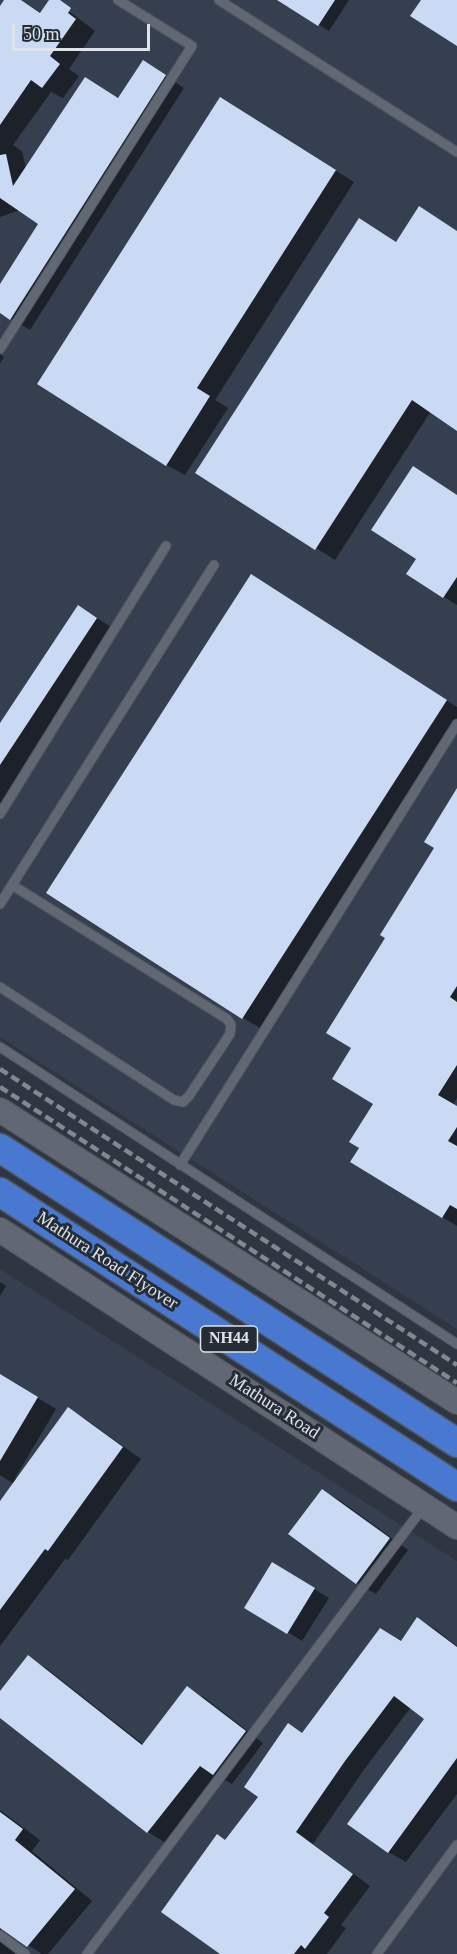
<!DOCTYPE html>
<html>
<head>
<meta charset="utf-8">
<style>
	body { margin:0 }
	#map { position:relative; width:457px; height:1954px; overflow:hidden; background:#303641; font-family:Georgia,serif }
	canvas { display:block }
	.scale { position:absolute; left:12px; top:24px; width:138px; height:27px; box-sizing:border-box; border:3px solid #dee3ea; border-top:0; padding-left:8px; font-size:18px; line-height:21px; white-space:nowrap; color:#dee3ea; -webkit-text-stroke:4px #262c36; paint-order:stroke }
</style>
</head>
<body>
<div id="map">
<canvas width="457" height="1954"></canvas>
<div class="scale">50 m</div>
</div>
<script>
const ctx = document.querySelector('canvas').getContext('2d');
ctx.lineJoin = 'round';
function fill(path, color) {
  ctx.fillStyle = color;
  ctx.fill(path, 'evenodd');
}
function shape(rows) {
  const path = new Path2D();
  for (const r of rows) {
    path.moveTo(r[0], r[1]);
    for (let i = 2; i < r.length; i += 2) path.lineTo(r[i], r[i + 1]);
  }
  return path;
}
function stroke(path, color, width, dash) {
  ctx.strokeStyle = color;
  ctx.lineWidth = width;
  ctx.lineCap = dash ? 'butt' : 'round';
  ctx.setLineDash(dash || []);
  ctx.stroke(path);
}
function drawText(font, color, halo, rows, align = 'center') {
  ctx.font = font + ' Georgia,serif';
  ctx.lineWidth = 6;
  ctx.setLineDash([]);
  ctx.textBaseline = 'middle';
  ctx.strokeStyle = halo;
  ctx.fillStyle = color;
  for (const [text, x, y, turn = 0] of rows) {
    ctx.save();
    ctx.translate(x, y);
    ctx.rotate((+turn || 0) * Math.PI / 180);
    ctx.textAlign = isNaN(turn) ? turn : align;
    if (halo) ctx.strokeText(text, 0, 0);
    ctx.fillText(text, 0, 0);
    ctx.restore();
  }
}
fill(shape([
	[0,0,457,0,457,1329,0,1037],
	[0,1269,457,1561,457,1954,0,1954]
]), '#353f4f');
fill(shape([
	[6,0,21,0,41,13,50,1,70,12,95,31,69,69,79,76,63,98,51,92,13,145,22,151,26,169,86,79,120,99,163,74,184,88,30,330,0,312,0,286,40,223,20,210,0,217,0,9],
	[279,0,349,0,329,31],
	[240,110,354,182,215,400,228,408,185,475,166,465],
	[457,232,457,431,431,411,335,560,197,472,397,243],
	[0,354,4,357,0,363],
	[457,495,457,605,444,597],
	[271,587,457,707,457,726,262,1029,243,1018],
	[79,607,116,630,0,805,0,726],
	[457,791,457,1098,453,1105,457,1107,457,1226,442,1217,361,1147,375,1103,353,1048,387,938,436,848],
	[0,1282,6,1286,0,1296],
	[0,1375,56,1409,15,1478,17,1479,68,1409,87,1420,141,1459,68,1560,65,1559,0,1646,0,1503,14,1484,0,1475],
	[322,1491,341,1501,408,1550,376,1594,357,1583,290,1534],
	[288,1573,329,1598,302,1641,247,1607],
	[418,1619,435,1629,457,1646,457,1794,406,1862,388,1852,426,1719,411,1707,363,1771,313,1844,370,1886,341,1925,346,1928,327,1954,222,1954,226,1841,260,1796,288,1725,303,1734,402,1642],
	[28,1657,46,1668,144,1745,187,1688,205,1698,263,1743,232,1784,218,1776,166,1843,148,1832,0,1716,0,1693],
	[0,1810,40,1840,32,1851,92,1901,48,1954,42,1954,17,1938,12,1942,11,1948,16,1954,0,1954]
]), '#0007');
fill(shape([
	[4,0,21,0,40,13,49,0,60,0,71,8,68,13,76,19,50,56,60,64,42,88,31,80,0,125,0,6],
	[277,0,335,0,318,26],
	[421,0,457,0,457,46,410,16],
	[143,60,166,75,10,320,0,313,0,284,38,224,0,198,0,155,6,154,13,186,85,77,118,98],
	[220,97,336,170,197,388,210,396,166,466,37,384],
	[419,206,457,231,457,431,412,400,315,550,195,473,359,218,396,242],
	[413,466,457,495,457,577,443,598,406,574,416,559,371,530],
	[251,574,447,700,242,1019,46,893],
	[78,605,97,618,0,765,0,723],
	[457,788,457,986,450,997,457,1002,457,1065,438,1095,457,1106,457,1127,448,1141,457,1146,457,1209,450,1205,442,1218,350,1162,359,1148,349,1142,373,1104,332,1079,351,1048,326,1033,385,938,380,935,434,848,424,842],
	[0,1374,38,1397,0,1461],
	[68,1407,123,1447,48,1551,45,1549,0,1610,0,1501],
	[322,1489,390,1538,356,1584,288,1534],
	[272,1562,315,1588,287,1634,244,1608],
	[417,1617,457,1647,457,1758,388,1853,347,1824,424,1719,394,1696,345,1761,296,1832,353,1874,324,1913,329,1917,305,1949,301,1945,294,1954,220,1954,161,1912,217,1834,225,1840,258,1797,244,1787,288,1723,302,1733,380,1628,401,1641],
	[28,1655,142,1745,187,1686,246,1731,213,1775,200,1766,147,1833,0,1718,0,1691],
	[0,1812,23,1829,15,1840,75,1889,27,1947,0,1928]
]), '#cadaf5');
const service = shape([
	[219,0,457,152],
	[0,349,192,46,118,0],
	[0,814,166,546],
	[0,904,214,565],
	[0,987,174,1100,183,1102,189,1096,230,1034,231,1025,227,1019,12,885],
	[0,1047,457,1344],
	[180,1165,457,724],
	[0,1935,25,1954],
	[87,1954,425,1505],
	[377,1954,457,1845]
]);
const secondary = shape([
	[0,1110,457,1402],
	[0,1230,457,1527]
]);
const trunk = shape([
	[0,1148,457,1443],
	[0,1192,457,1487]
]);
stroke(service, '#4f555e', 11);
stroke(secondary, '#4f555e', 26);
stroke(trunk, '#4f555e', 31);
stroke(service, '#616874', 9);
stroke(secondary, '#616874', 24);
stroke(trunk, '#4878d0', 28);
stroke(shape([
	[0,1069,457,1365],
	[0,1087,457,1383]
]), '#828891', 4.5, [9, 4.5]);
for (const [x, y, w] of [
	[229,1339,57]
]) {
  const box = new Path2D();
  box.roundRect(x - w / 2, y - 13, w, 26, 4.5);
  ctx.fillStyle = '#262c36';
  ctx.fill(box);
  stroke(box, '#dee3ea', 1.5);
}
drawText('bold 16px', '#dee3ea', null, [
	["NH44",229,1339]
]);
drawText('18px', '#dee3ea', '#262c36', [
	["Mathura Road Flyover",107,1261,33],
	["Mathura Road",274,1407,33]
]);
</script>
</body>
</html>
